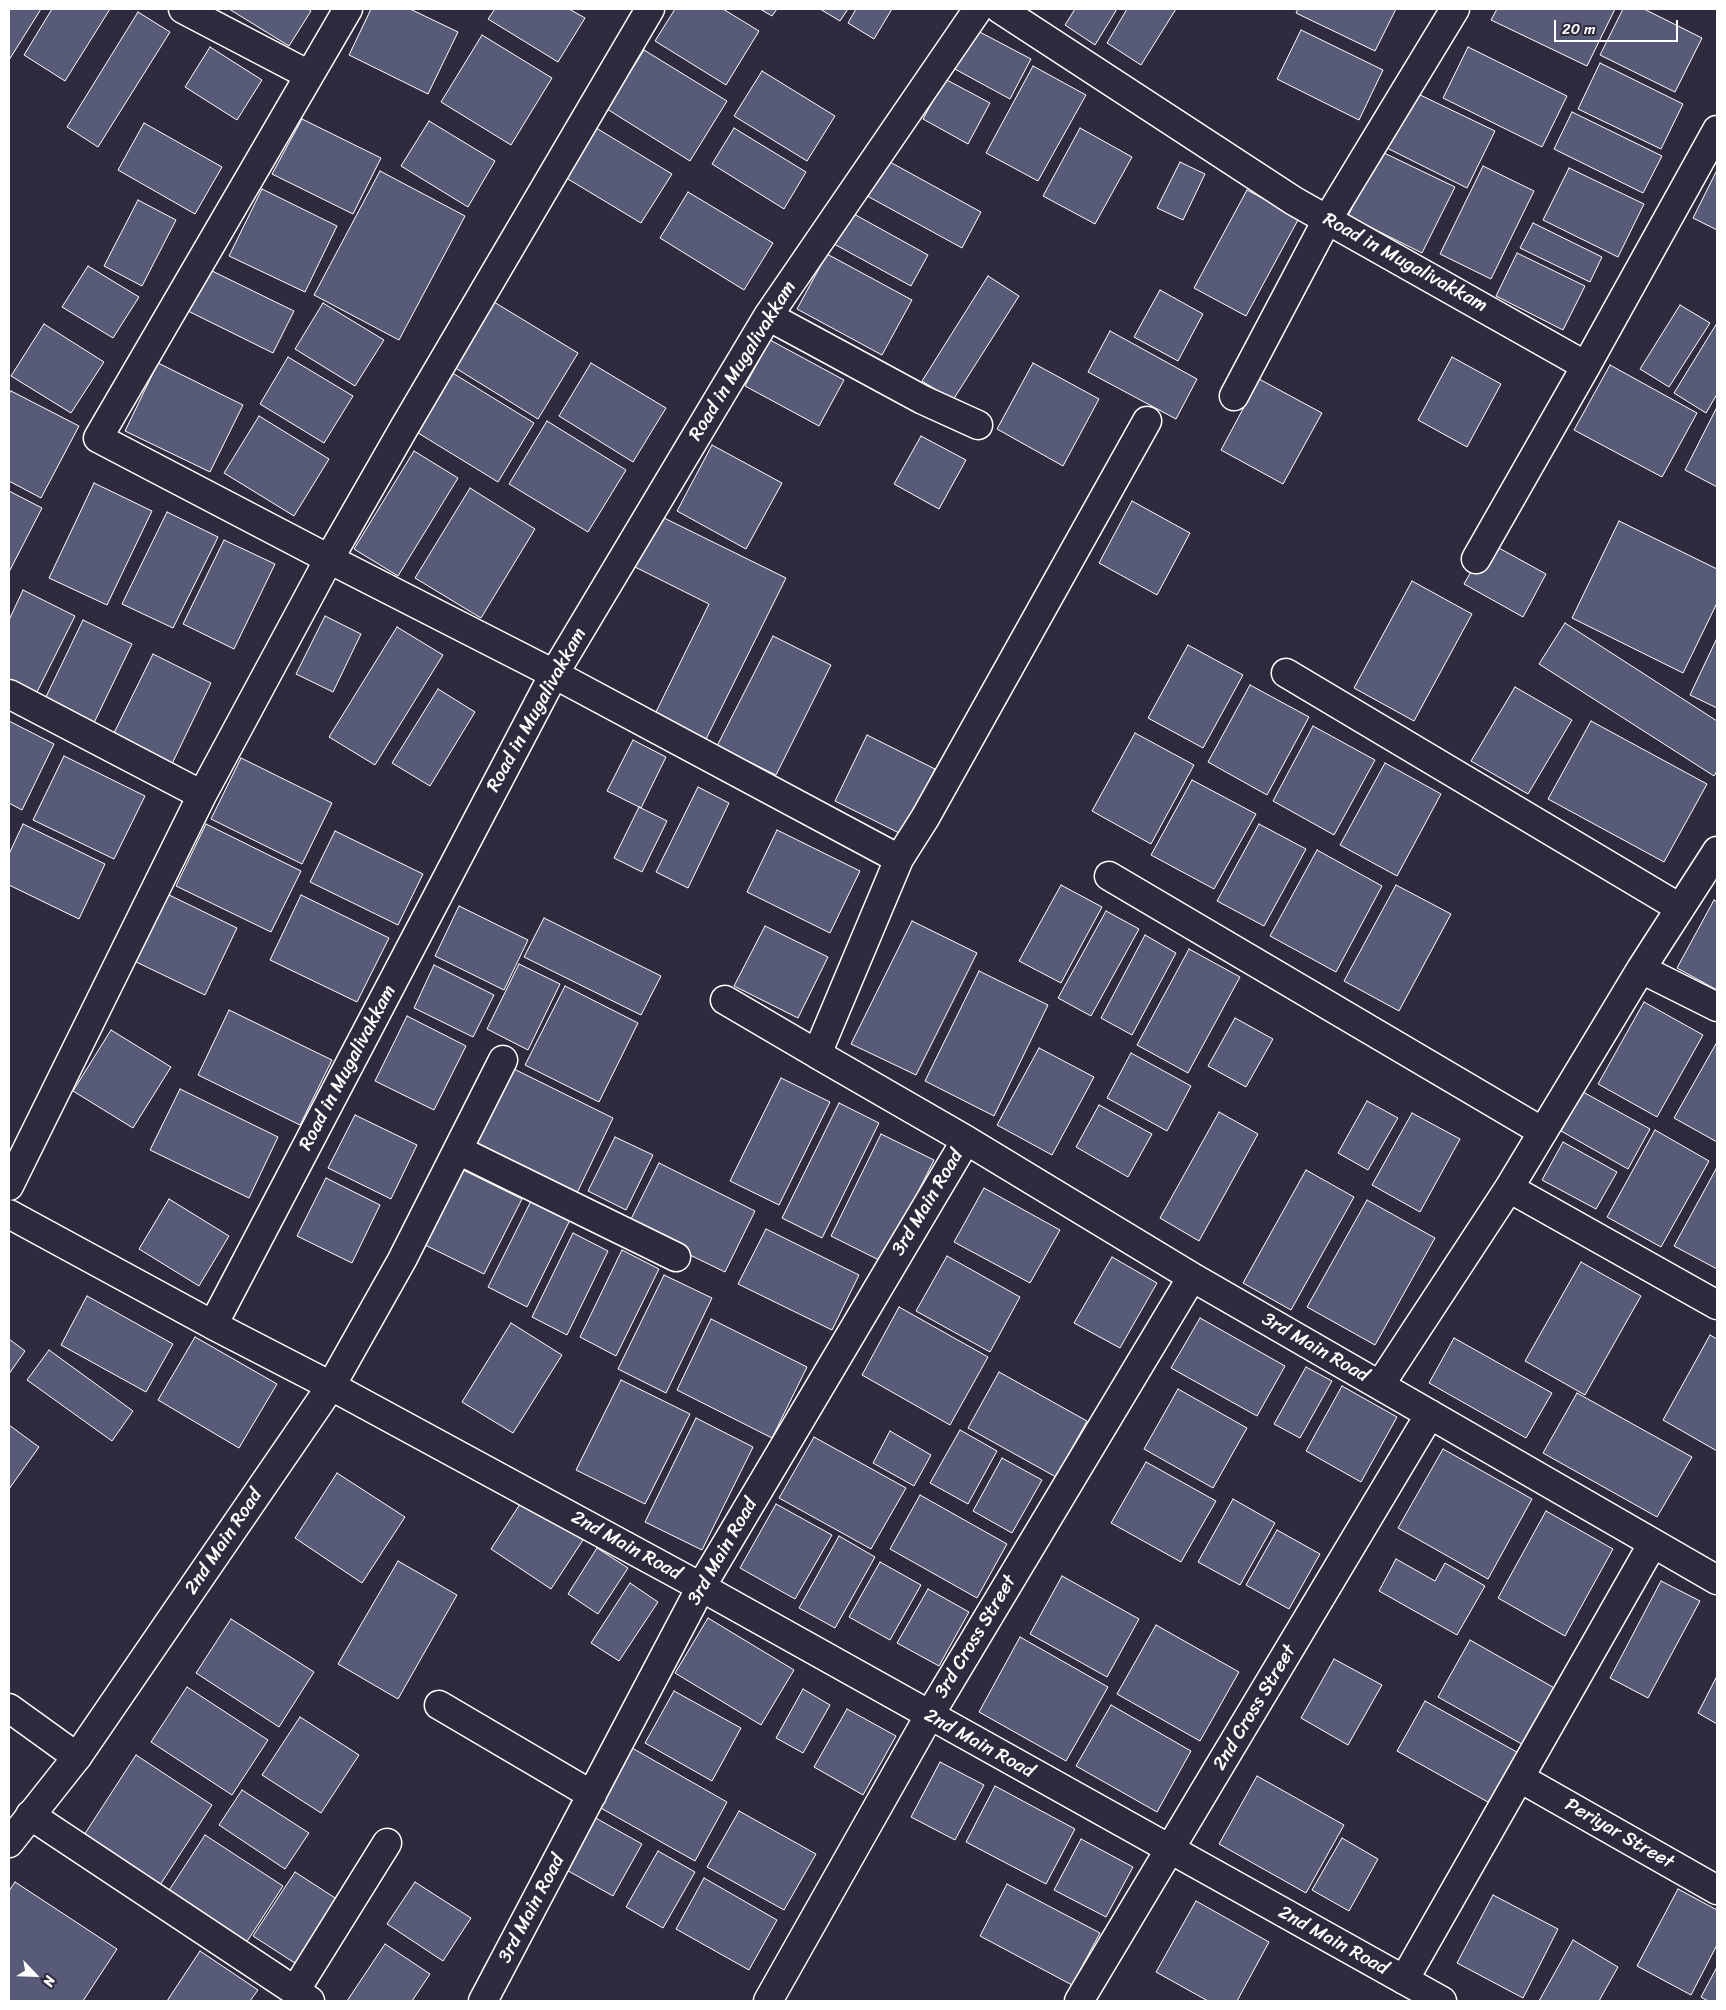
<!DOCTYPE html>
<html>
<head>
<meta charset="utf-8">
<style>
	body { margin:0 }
	#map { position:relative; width:1726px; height:2010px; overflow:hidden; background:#2f2a3d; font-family:Sriracha,sans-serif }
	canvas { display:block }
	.frame { position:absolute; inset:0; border:10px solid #fff; pointer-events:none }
	.north { position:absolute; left:10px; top:1950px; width:50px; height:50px; -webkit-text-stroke:4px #2f2a3d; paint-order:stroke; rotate:114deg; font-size:14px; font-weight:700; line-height:20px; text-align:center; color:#fff }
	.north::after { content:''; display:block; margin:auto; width:18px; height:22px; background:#fff; clip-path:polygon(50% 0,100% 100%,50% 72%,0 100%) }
	.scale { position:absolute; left:1554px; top:20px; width:124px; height:22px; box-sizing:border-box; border:2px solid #fff; border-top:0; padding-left:6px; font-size:15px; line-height:18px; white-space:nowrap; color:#fff; -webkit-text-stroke:4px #2f2a3d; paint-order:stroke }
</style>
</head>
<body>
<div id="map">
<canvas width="1726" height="2010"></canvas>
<div class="frame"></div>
<div class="north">N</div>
<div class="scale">20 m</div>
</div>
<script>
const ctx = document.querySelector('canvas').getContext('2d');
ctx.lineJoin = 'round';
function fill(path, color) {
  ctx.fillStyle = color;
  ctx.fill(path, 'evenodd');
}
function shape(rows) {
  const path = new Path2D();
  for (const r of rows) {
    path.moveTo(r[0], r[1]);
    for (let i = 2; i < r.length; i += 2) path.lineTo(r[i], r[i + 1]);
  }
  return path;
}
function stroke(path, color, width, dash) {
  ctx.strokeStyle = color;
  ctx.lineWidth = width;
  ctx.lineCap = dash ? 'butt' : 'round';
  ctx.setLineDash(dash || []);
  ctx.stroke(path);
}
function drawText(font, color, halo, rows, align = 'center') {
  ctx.font = font + ' Sriracha,sans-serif';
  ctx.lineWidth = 4.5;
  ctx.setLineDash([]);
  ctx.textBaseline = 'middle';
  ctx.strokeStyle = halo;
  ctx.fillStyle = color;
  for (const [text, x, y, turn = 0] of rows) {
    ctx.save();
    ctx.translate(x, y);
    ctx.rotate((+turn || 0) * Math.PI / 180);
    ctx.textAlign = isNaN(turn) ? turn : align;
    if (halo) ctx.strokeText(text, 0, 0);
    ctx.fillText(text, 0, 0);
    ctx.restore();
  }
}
const building = shape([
	[9,9,41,9,9,60,9,9],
	[52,9,110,9,65,81,24,55,52,9],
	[229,9,308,9,311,11,289,46,229,9],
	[371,9,410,9,458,32,428,94,349,55,371,9],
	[495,9,569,9,585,18,558,62,488,19,495,9],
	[675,9,723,9,759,31,726,85,655,41,675,9],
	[760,9,777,9,772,16,760,9],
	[820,9,848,9,840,21,820,9],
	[856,9,892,9,874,39,848,23,856,9],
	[1075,9,1117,9,1095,45,1065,25,1075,9],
	[1127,9,1176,9,1141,65,1107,43,1127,9],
	[1298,9,1396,9,1375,51,1296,13,1298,9],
	[1497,9,1615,9,1587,66,1491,20,1497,9],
	[1623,9,1644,9,1702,38,1675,92,1600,55,1623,9],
	[138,12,170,32,98,147,67,127,138,12],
	[974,29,1031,59,1010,99,953,68,974,29],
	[1301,30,1383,70,1359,120,1277,79,1301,30],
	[482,35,552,78,511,145,441,102,482,35],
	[210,47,262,80,237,120,185,87,210,47],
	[1468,47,1567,96,1542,147,1443,98,1468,47],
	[644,50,727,101,690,161,607,109,644,50],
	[1600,63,1683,104,1661,149,1578,109,1600,63],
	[1033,66,1086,95,1038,181,986,153,1033,66],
	[762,71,835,116,807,161,734,116,762,71],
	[945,79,990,103,968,144,923,119,945,79],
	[1414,92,1495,131,1467,188,1387,148,1414,92],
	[1572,112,1662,156,1643,193,1554,149,1572,112],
	[302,119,381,158,353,214,272,174,302,119],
	[429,121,495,161,468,207,401,166,429,121],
	[144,123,222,167,195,214,118,170,144,123],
	[588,123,672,174,641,223,558,173,588,123],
	[734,128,806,172,784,209,712,164,734,128],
	[1080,128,1132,157,1095,224,1043,196,1080,128],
	[1380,151,1455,187,1422,253,1348,216,1380,151],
	[879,156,981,212,962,248,860,192,879,156],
	[1180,162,1205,174,1183,220,1157,208,1180,162],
	[1483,166,1534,191,1491,279,1440,254,1483,166],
	[1569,168,1644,204,1618,257,1543,220,1569,168],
	[1717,170,1717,230,1693,218,1717,170],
	[380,171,465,216,399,340,314,295,380,171],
	[262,189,337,226,305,292,229,256,262,189],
	[1247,190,1299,218,1246,316,1194,288,1247,190],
	[688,192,773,243,744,290,660,238,688,192],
	[138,200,176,220,142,286,104,266,138,200],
	[852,213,928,255,911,286,834,244,852,213],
	[1533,223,1602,257,1590,282,1520,248,1533,223],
	[1517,253,1585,286,1563,330,1496,296,1517,253],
	[827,254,912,300,882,355,797,309,827,254],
	[88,266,139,297,113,338,62,307,88,266],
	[208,269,294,311,273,353,188,311,208,269],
	[988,276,1019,296,953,400,922,381,988,276],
	[1160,290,1203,314,1178,361,1134,337,1160,290],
	[489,299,578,353,538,419,449,364,489,299],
	[323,303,384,340,355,386,295,349,323,303],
	[1680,305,1710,323,1669,387,1640,369,1680,305],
	[1717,323,1717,394,1706,413,1674,393,1717,323],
	[44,324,104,362,71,413,11,376,44,324],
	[1110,331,1197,379,1176,419,1088,372,1110,331],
	[770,340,844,380,819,426,745,386,770,340],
	[288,357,353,396,324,443,260,404,288,357],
	[1452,357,1501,384,1467,447,1418,420,1452,357],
	[158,363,243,405,210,472,125,431,158,363],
	[591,363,666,408,633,462,559,416,591,363],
	[1033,363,1099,399,1063,466,997,429,1033,363],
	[1610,365,1697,413,1662,477,1574,430,1610,365],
	[446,369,534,423,498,482,410,428,446,369],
	[1259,379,1322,413,1283,484,1221,450,1259,379],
	[11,391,79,426,41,498,9,481,9,394,11,391],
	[1717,407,1717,487,1685,470,1717,407],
	[259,416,329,459,294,516,224,473,259,416],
	[547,421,626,470,588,532,509,484,547,421],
	[921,436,966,460,939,509,894,484,921,436],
	[712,445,782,483,746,549,677,511,712,445],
	[414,451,458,478,398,576,354,549,414,451],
	[94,483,152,511,107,605,49,578,94,483],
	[470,488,535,529,481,618,415,578,470,488],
	[9,491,42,508,9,572,9,491],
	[1132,501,1190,533,1157,595,1099,563,1132,501],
	[167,512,218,537,173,628,122,604,167,512],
	[660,516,786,578,706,739,655,714,709,604,635,567,660,516],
	[1619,521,1717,569,1717,603,1683,673,1572,618,1619,521],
	[224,540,275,564,234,649,183,624,224,540],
	[1488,542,1546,574,1523,617,1464,584,1488,542],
	[1412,581,1472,614,1414,721,1354,688,1412,581],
	[23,590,75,616,33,700,9,688,9,620,23,590],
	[325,616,361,634,333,692,296,674,325,616],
	[83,620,132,644,92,727,43,703,83,620],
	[1565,623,1717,721,1717,771,1714,776,1539,664,1565,623],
	[397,627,443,655,375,765,329,737,397,627],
	[773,636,831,665,776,775,717,746,773,636],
	[1717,638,1717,708,1690,695,1717,638],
	[1188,645,1243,675,1203,748,1148,718,1188,645],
	[153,654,211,683,169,770,110,741,153,654],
	[1250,685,1309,717,1267,795,1208,762,1250,685],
	[1515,687,1572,720,1528,794,1471,761,1515,687],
	[438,689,475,712,430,786,392,763,438,689],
	[9,721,54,744,22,810,9,803,9,721],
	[1591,721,1707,784,1664,862,1548,799,1591,721],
	[1313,726,1375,760,1334,835,1273,801,1313,726],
	[1135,733,1194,765,1151,844,1092,811,1135,733],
	[867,735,935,769,903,835,835,801,867,735],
	[633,740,666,757,641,808,607,791,633,740],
	[64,756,145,796,114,859,33,820,64,756],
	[241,758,332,803,302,864,211,819,241,758],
	[1385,763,1441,794,1397,876,1340,845,1385,763],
	[1192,780,1256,814,1214,889,1151,855,1192,780],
	[698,787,729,803,688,888,656,872,698,787],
	[639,807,667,821,642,872,614,858,639,807],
	[23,824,105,864,79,919,9,885,9,854,23,824],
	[206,824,301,871,271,932,176,886,206,824],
	[1259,824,1306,849,1264,926,1217,901,1259,824],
	[777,830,860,871,830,933,747,892,777,830],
	[335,831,423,874,398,925,310,882,335,831],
	[1317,850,1382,886,1336,972,1270,936,1317,850],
	[1061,885,1102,907,1061,983,1019,961,1061,885],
	[1396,885,1451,914,1399,1011,1344,981,1396,885],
	[165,893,237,928,205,995,132,960,165,893],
	[301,895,389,938,357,1002,270,960,301,895],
	[1714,900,1717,902,1717,990,1677,968,1714,900],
	[459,906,528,940,504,990,435,956,459,906],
	[1106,911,1139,929,1091,1016,1058,998,1106,911],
	[544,918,661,976,641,1015,524,957,544,918],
	[912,921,977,953,916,1075,851,1044,912,921],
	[765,926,828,957,798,1018,734,986,765,926],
	[1145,935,1176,953,1132,1035,1101,1018,1145,935],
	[1189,949,1240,977,1188,1073,1137,1045,1189,949],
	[519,964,560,984,528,1050,487,1029,519,964],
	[434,965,494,995,473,1037,414,1008,434,965],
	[979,971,1048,1005,994,1116,925,1081,979,971],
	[565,986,638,1023,599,1102,525,1065,565,986],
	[1644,1002,1703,1035,1657,1117,1598,1084,1644,1002],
	[229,1010,332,1060,300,1125,198,1075,229,1010],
	[407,1016,466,1046,434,1110,375,1081,407,1016],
	[1235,1018,1273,1039,1246,1087,1208,1066,1235,1018],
	[111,1030,171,1067,133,1128,73,1091,111,1030],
	[1717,1042,1717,1142,1674,1118,1717,1042],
	[1039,1048,1094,1077,1052,1155,997,1125,1039,1048],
	[1131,1053,1191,1086,1167,1131,1107,1098,1131,1053],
	[512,1068,613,1118,576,1195,475,1144,512,1068],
	[781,1078,830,1102,779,1205,730,1181,781,1078],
	[180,1089,278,1137,249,1198,150,1150,180,1089],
	[1583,1092,1650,1129,1628,1169,1561,1131,1583,1092],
	[1367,1101,1398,1118,1368,1170,1338,1153,1367,1101],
	[839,1103,879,1123,822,1238,782,1218,839,1103],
	[1099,1105,1152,1134,1128,1177,1076,1147,1099,1105],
	[1219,1112,1258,1134,1199,1241,1160,1218,1219,1112],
	[1412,1113,1460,1139,1420,1212,1372,1185,1412,1113],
	[355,1115,417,1145,391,1199,328,1168,355,1115],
	[1655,1130,1709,1161,1661,1247,1607,1217,1655,1130],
	[881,1134,934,1160,883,1262,831,1236,881,1134],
	[615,1137,653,1155,626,1210,588,1191,615,1137],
	[1563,1142,1617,1172,1596,1209,1542,1180,1563,1142],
	[659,1163,755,1211,725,1272,628,1225,659,1163],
	[459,1168,522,1199,484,1274,423,1244,459,1168],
	[1716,1169,1717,1170,1717,1269,1674,1246,1716,1169],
	[1306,1170,1354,1197,1291,1310,1243,1283,1306,1170],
	[326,1178,380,1205,352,1263,297,1236,326,1178],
	[984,1188,1060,1230,1030,1283,954,1242,984,1188],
	[169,1199,229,1236,199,1286,139,1249,169,1199],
	[532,1199,571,1218,527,1307,488,1287,532,1199],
	[1367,1200,1435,1238,1375,1345,1307,1307,1367,1200],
	[766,1229,859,1275,832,1330,738,1284,766,1229],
	[573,1233,608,1251,567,1335,532,1317,573,1233],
	[622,1250,659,1269,616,1356,580,1337,622,1250],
	[947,1256,1020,1297,990,1352,916,1311,947,1256],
	[1112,1257,1157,1283,1120,1348,1074,1323,1112,1257],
	[1581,1262,1641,1296,1585,1395,1525,1361,1581,1262],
	[664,1275,712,1298,666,1393,618,1369,664,1275],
	[87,1296,173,1344,146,1392,61,1345,87,1296],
	[899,1307,988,1357,950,1425,862,1375,899,1307],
	[1200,1318,1285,1366,1257,1416,1171,1368,1200,1318],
	[711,1319,807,1367,772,1438,677,1390,711,1319],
	[511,1323,562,1355,513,1433,462,1402,511,1323],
	[1710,1335,1717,1339,1717,1451,1663,1420,1710,1335],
	[195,1337,277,1384,239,1448,158,1400,195,1337],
	[1454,1338,1552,1393,1526,1438,1429,1383,1454,1338],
	[9,1339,25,1351,9,1374,9,1339],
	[49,1350,133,1411,112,1441,27,1380,49,1350],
	[1306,1367,1332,1381,1300,1438,1274,1424,1306,1367],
	[999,1372,1087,1421,1056,1477,968,1428,999,1372],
	[621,1380,690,1414,645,1504,576,1470,621,1380],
	[1342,1386,1397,1417,1361,1482,1306,1451,1342,1386],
	[1178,1389,1247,1428,1213,1488,1144,1449,1178,1389],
	[1577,1393,1692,1457,1657,1517,1543,1453,1577,1393],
	[696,1418,753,1447,702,1550,645,1522,696,1418],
	[9,1425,39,1447,9,1489,9,1425],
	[960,1430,997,1451,968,1504,930,1483,960,1430],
	[890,1431,931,1455,914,1486,873,1463,890,1431],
	[814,1437,906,1488,871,1549,779,1498,814,1437],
	[1443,1449,1532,1499,1488,1579,1398,1528,1443,1449],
	[1002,1458,1042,1480,1012,1533,973,1511,1002,1458],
	[1146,1462,1216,1501,1181,1562,1111,1523,1146,1462],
	[337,1473,405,1517,362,1583,295,1538,337,1473],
	[920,1495,1007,1544,977,1598,890,1549,920,1495],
	[1233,1499,1275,1523,1240,1585,1198,1562,1233,1499],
	[522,1501,583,1540,551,1589,491,1549,522,1501],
	[776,1504,832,1535,795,1599,740,1568,776,1504],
	[1546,1511,1613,1549,1565,1636,1498,1598,1546,1511],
	[1277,1530,1320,1554,1289,1609,1246,1585,1277,1530],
	[839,1536,875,1557,835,1628,799,1608,839,1536],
	[597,1548,628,1568,598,1614,568,1594,597,1548],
	[1396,1559,1435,1581,1445,1563,1485,1586,1457,1635,1379,1591,1396,1559],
	[398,1561,457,1595,398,1699,338,1664,398,1561],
	[880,1562,921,1585,890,1640,849,1617,880,1562],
	[1062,1576,1139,1619,1107,1677,1030,1634,1062,1576],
	[1661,1581,1700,1601,1648,1698,1610,1678,1661,1581],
	[630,1583,658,1602,619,1661,591,1643,630,1583],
	[928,1589,969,1612,939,1666,897,1643,928,1589],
	[708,1618,794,1670,761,1725,675,1673,708,1618],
	[231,1619,314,1672,279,1727,196,1673,231,1619],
	[1156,1625,1239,1672,1200,1741,1117,1694,1156,1625],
	[1020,1637,1108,1687,1066,1761,979,1712,1020,1637],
	[1470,1640,1558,1690,1527,1747,1438,1697,1470,1640],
	[1334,1659,1382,1685,1348,1745,1301,1718,1334,1659],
	[1717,1676,1717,1724,1698,1713,1717,1676],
	[187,1687,268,1740,232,1795,151,1742,187,1687],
	[803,1689,830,1705,803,1753,776,1738,803,1689],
	[674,1691,741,1728,712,1781,645,1743,674,1691],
	[1425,1701,1524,1756,1495,1806,1397,1751,1425,1701],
	[1111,1705,1191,1751,1157,1812,1076,1766,1111,1705],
	[847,1709,896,1736,863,1795,814,1767,847,1709],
	[300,1717,359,1755,321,1813,262,1775,300,1717],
	[632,1748,727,1802,695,1861,599,1807,632,1748],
	[136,1755,212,1805,160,1885,84,1835,136,1755],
	[940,1762,984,1785,955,1840,911,1817,940,1762],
	[1257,1776,1344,1825,1306,1893,1219,1844,1257,1776],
	[995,1786,1075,1829,1046,1884,966,1842,995,1786],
	[242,1790,309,1833,285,1869,219,1825,242,1790],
	[739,1811,816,1854,784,1910,707,1867,739,1811],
	[592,1816,642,1844,613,1896,563,1868,592,1816],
	[205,1835,283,1886,246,1943,168,1892,205,1835],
	[1342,1838,1378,1859,1349,1911,1312,1890,1342,1838],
	[1081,1839,1133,1867,1106,1917,1054,1890,1081,1839],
	[658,1851,695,1872,663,1928,626,1907,658,1851],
	[295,1872,346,1905,304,1969,253,1936,295,1872],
	[704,1878,777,1920,749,1970,676,1929,704,1878],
	[15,1882,117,1949,83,2001,9,2001,9,1891,15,1882],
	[415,1882,471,1918,443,1961,387,1924,415,1882],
	[1007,1884,1100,1933,1072,1985,980,1936,1007,1884],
	[1678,1889,1717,1910,1717,1945,1691,1995,1637,1966,1678,1889],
	[1493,1895,1558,1929,1523,1998,1457,1963,1493,1895],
	[1196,1901,1269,1942,1237,2001,1208,2001,1156,1972,1196,1901],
	[1573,1940,1618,1967,1599,2001,1539,2001,1573,1940],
	[385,1944,430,1974,412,2001,347,2001,385,1944],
	[200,1951,258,1990,250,2001,167,2001,200,1951],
	[1717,1967,1717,2001,1708,2001,1701,1997,1717,1967]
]);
fill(building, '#585b77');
stroke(building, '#fff', 1);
const street = shape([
	[183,9,309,75],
	[348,9,98,438,329,559,554,674,899,859,817,1054,966,1140],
	[1000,9,1294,201,1586,366,1717,130],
	[768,316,923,400,978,425],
	[1234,396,1327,220,1455,9],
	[1476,559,1586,366],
	[1286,673,1680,908],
	[9,694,202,795,9,1186],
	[202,795,329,559,404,428,650,9],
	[899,859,925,818,1147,421],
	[1109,876,1543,1132],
	[1641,969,1717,851],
	[725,1000,817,1054],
	[503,1060,402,1260,331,1386,213,1325,554,674,768,316,978,9],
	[458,1150,676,1257],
	[1509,1188,1717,1305],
	[9,1214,213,1325],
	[1380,1385,1509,1188,1641,969,1717,1007],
	[439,1705,592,1795],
	[77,1757,331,1386,701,1587,1442,2001],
	[1520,1778,1717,1890],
	[30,1815,310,2001],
	[1404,1980,1653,1543],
	[295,1991,387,1843],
	[483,2001,701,1587,966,1140,1192,1277,1717,1580],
	[768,2001,929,1716,1192,1277],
	[1079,2001,1430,1414]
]);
const secondary = shape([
	[9,1708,77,1757,9,1843]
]);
stroke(street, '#fff', 31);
stroke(secondary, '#fff', 31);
stroke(street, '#2f2a3d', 28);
stroke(secondary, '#2f2a3d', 28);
drawText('19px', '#fff', '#2f2a3d', [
	["Road in Mugalivakkam",1405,263,29],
	["Road in Mugalivakkam",743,361,-58],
	["Road in Mugalivakkam",537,710,-61],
	["Road in Mugalivakkam",348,1068,-62],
	["3rd Main Road",928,1203,-59],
	["3rd Main Road",1315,1348,30],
	["2nd Main Road",224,1542,-56],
	["2nd Main Road",626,1546,29],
	["3rd Main Road",723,1552,-60],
	["3rd Cross Street",976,1637,-59],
	["2nd Cross Street",1255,1708,-59],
	["2nd Main Road",979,1744,29],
	["Periyar Street",1619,1834,30],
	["3rd Main Road",532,1909,-62],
	["2nd Main Road",1333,1941,29]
]);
</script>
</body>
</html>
